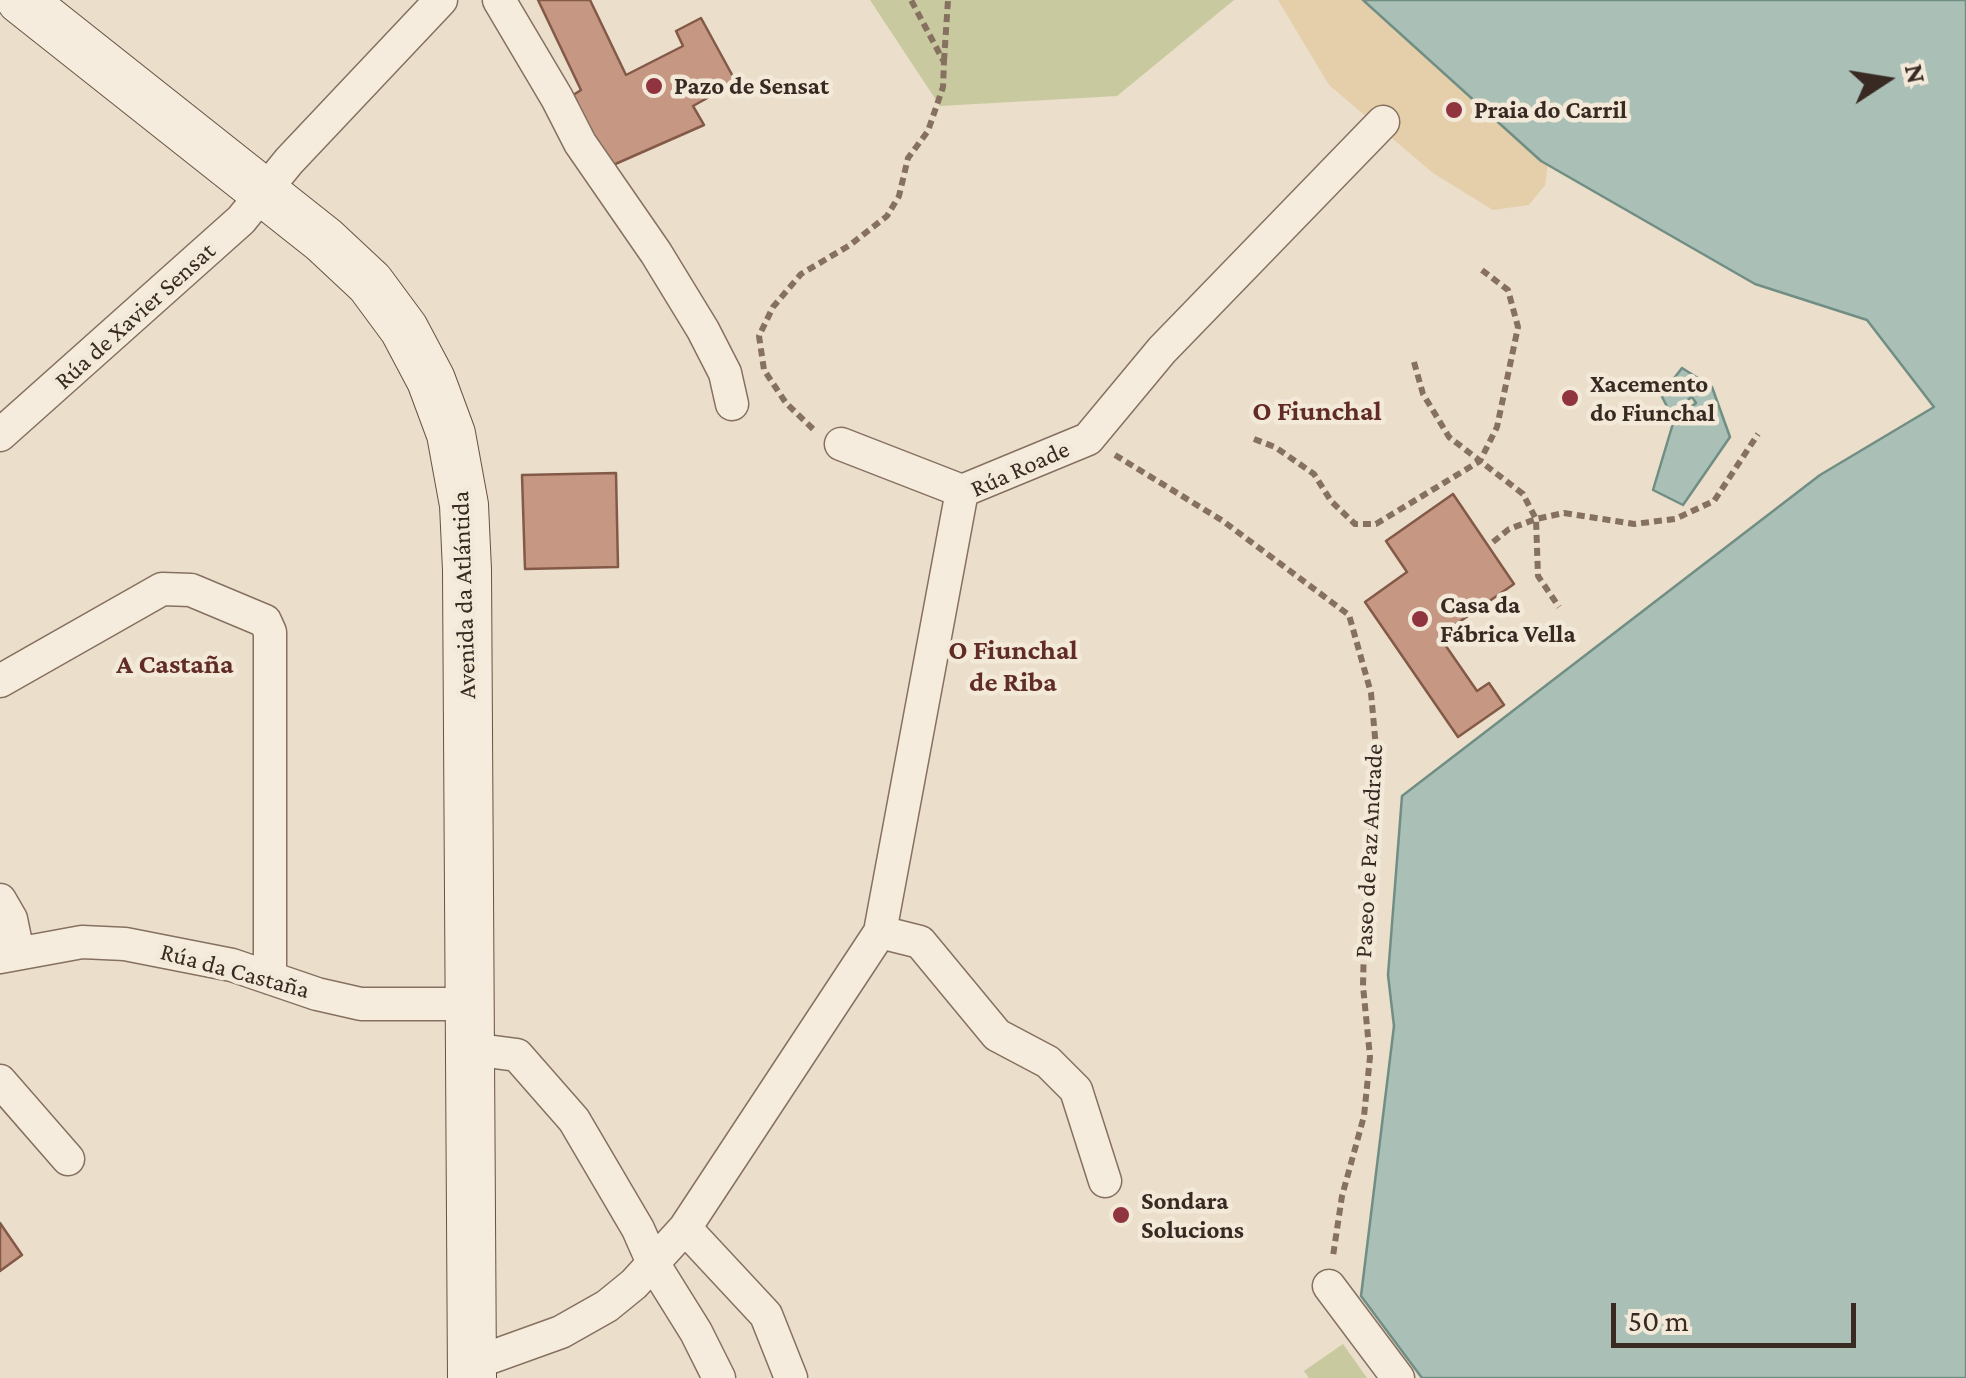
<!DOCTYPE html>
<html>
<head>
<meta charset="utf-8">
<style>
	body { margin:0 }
	#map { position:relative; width:1966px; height:1378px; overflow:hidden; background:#ebdeca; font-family:"Crimson Pro",serif }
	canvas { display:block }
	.north { position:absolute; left:1836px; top:30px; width:100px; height:100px; -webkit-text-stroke:8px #f3e9d9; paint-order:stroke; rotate:78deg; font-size:28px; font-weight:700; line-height:40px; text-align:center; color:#382a22 }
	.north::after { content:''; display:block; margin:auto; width:35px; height:45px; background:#382a22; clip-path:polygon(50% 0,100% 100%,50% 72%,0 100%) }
	.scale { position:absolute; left:1611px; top:1303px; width:245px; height:45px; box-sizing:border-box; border:5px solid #382a22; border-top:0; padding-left:12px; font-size:30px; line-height:35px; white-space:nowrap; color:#382a22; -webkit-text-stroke:8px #f3e9d9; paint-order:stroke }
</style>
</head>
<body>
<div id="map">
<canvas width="1966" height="1378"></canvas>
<div class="north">N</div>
<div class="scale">50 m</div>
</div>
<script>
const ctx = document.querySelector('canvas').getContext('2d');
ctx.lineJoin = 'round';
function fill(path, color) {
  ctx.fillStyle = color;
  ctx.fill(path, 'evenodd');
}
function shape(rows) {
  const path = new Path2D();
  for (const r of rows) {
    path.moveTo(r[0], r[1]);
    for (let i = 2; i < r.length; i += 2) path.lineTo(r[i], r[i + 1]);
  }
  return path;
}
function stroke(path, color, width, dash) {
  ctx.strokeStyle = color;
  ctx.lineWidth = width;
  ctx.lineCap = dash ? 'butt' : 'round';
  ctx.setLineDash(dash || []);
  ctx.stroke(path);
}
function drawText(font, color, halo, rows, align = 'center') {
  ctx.font = font + ' "Crimson Pro",serif';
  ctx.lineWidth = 9;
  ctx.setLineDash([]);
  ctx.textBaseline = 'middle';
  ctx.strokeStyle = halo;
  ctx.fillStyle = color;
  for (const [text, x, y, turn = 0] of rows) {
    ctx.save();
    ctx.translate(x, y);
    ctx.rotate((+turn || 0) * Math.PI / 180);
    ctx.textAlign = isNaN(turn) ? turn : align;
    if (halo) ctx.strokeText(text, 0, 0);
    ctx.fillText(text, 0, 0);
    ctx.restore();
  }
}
fill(shape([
	[870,0,1234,0,1117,96,940,106],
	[1343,1344,1367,1378,1309,1378,1304,1371]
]), '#c8c99e');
fill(shape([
	[1278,0,1537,0,1552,134,1545,185,1529,205,1493,210,1433,173,1329,85]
]), '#e4cfaa');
const water = shape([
	[1363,0,1966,0,1966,1378,1422,1378,1361,1296,1394,1026,1388,975,1402,796,1820,475,1934,407,1867,320,1755,284,1541,161,1363,0],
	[1682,368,1712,387,1730,437,1683,505,1653,490,1674,420,1696,403,1692,397,1670,412,1661,395,1682,368]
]);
fill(water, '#aac0b7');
stroke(water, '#718e84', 2.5);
const building = shape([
	[538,0,590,0,626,75,683,46,676,31,701,18,736,82,693,106,704,125,604,169,567,99,581,90,538,0],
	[616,473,618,567,525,569,522,475,616,473],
	[1453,494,1514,584,1439,636,1477,691,1489,683,1504,705,1458,737,1365,602,1407,572,1386,541,1453,494],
	[0,1223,22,1255,0,1271,0,1223]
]);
fill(building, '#c69883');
stroke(building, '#835948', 2.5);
const street = shape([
	[499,0,557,98,580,143,656,253,703,330,725,373,732,404],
	[0,435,241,220,289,161,441,0],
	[841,444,962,491],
	[962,491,1088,439,1162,350,1383,122],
	[0,681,162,589,191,590,265,621,270,632,270,978],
	[0,900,11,919,18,953],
	[880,932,920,942,997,1035,1048,1062,1076,1090,1105,1181],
	[0,957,82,942,125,944,232,965,317,994,361,1004,471,1004],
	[471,1049,517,1055,574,1120,638,1229,653,1263,696,1332,719,1378],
	[0,1081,68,1159],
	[685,1228,766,1315,791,1378],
	[1329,1286,1398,1378],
	[472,1364,561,1332,607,1306,634,1284,685,1228,880,932,962,491]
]);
const secondary = shape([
	[21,0,324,240,370,283,404,329,431,380,451,434,464,505,467,570,472,1378]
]);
stroke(street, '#867060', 35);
stroke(secondary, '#685243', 50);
stroke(shape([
	[944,61,948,0],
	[1414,362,1423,394,1449,437,1523,494,1536,519,1538,576,1559,607],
	[813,429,786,403,764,370,759,336,773,307,801,274,850,245,887,216,899,196,908,158,928,131,943,87,944,62,911,0],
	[1254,439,1275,447,1314,474,1331,501,1355,524,1376,524,1480,461,1497,427,1518,327,1508,290,1478,267],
	[1115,455,1223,521,1349,615,1371,693,1377,759,1365,901,1363,986,1370,1057,1364,1116,1342,1196,1333,1256],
	[1493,542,1509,529,1536,519,1564,513,1634,524,1675,519,1714,501,1758,434]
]), '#867060', 6, [8, 5]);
stroke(street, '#f6ecdd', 32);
stroke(secondary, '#f6ecdd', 48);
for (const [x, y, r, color] of [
	[654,86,10,"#90353f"],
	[1454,110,10,"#90353f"],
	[1570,398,10,"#90353f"],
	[1420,619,10,"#90353f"],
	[1121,1215,10,"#90353f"]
]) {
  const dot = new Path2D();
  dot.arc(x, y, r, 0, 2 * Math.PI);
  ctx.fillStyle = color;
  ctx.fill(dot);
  stroke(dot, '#f3e9d9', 4);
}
drawText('bold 25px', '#382a22', '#f3e9d9', [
	["Pazo de Sensat",674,86],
	["Praia do Carril",1474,110],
	["Xacemento",1590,384],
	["do Fiunchal",1590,413],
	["Casa da",1440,605],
	["Fábrica Vella",1440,634],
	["Sondara",1141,1201],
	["Solucions",1141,1230]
], 'left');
drawText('25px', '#382a22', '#f3e9d9', [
	["Rúa de Xavier Sensat",135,316,-42],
	["Rúa Roade",1020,469,-24],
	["Avenida da Atlántida",464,595,-92],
	["Paseo de Paz Andrade",1369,851,-87],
	["Rúa da Castaña",235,971,15]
]);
drawText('bold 28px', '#612c25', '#f3e9d9', [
	["O Fiunchal",1317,411],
	["O Fiunchal",1013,650],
	["de Riba",1013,682],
	["A Castaña",175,664]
]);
</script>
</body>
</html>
